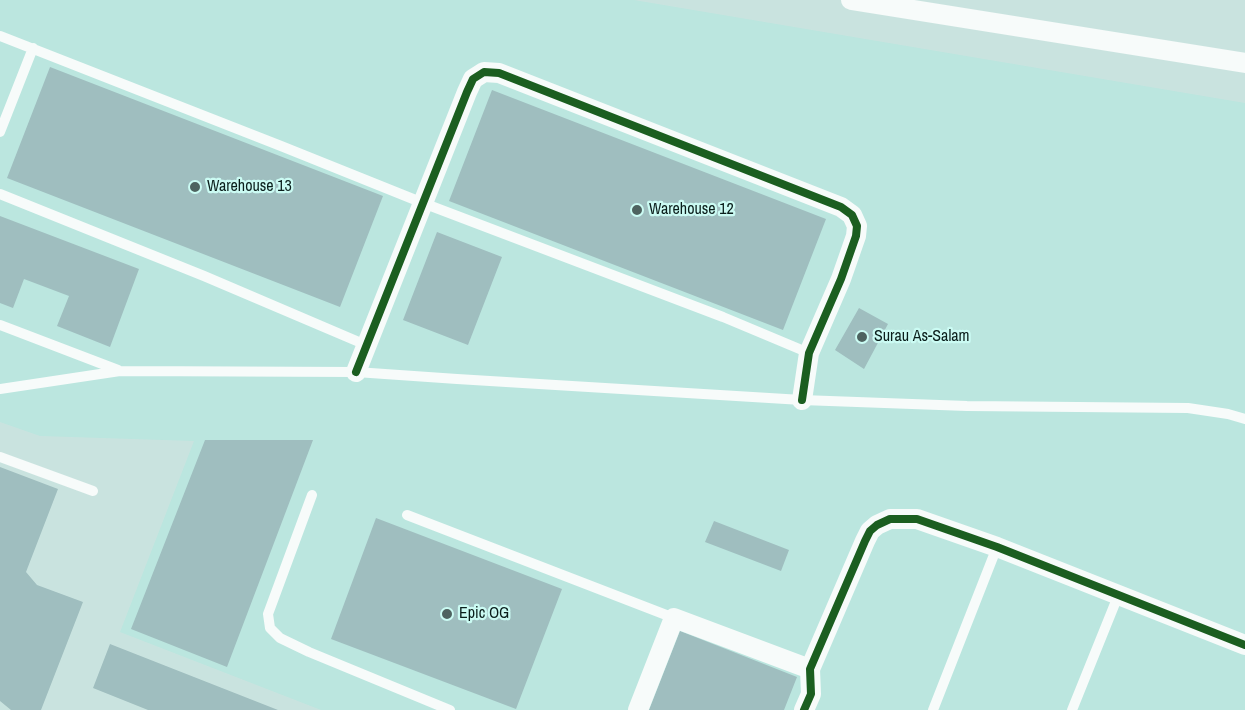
<!DOCTYPE html>
<html>
<head>
<meta charset="utf-8">
<style>
	body { margin:0 }
	canvas { display:block; background:#c9e3df }
</style>
</head>
<body>
<canvas width="1245" height="710"></canvas>
<script>
const ctx = document.querySelector('canvas').getContext('2d');
ctx.lineJoin = 'round';
function fill(path, color) {
  ctx.fillStyle = color;
  ctx.fill(path, 'evenodd');
}
function shape(rows) {
  const path = new Path2D();
  for (const r of rows) {
    path.moveTo(r[0], r[1]);
    for (let i = 2; i < r.length; i += 2) path.lineTo(r[i], r[i + 1]);
  }
  return path;
}
function stroke(path, color, width, dash) {
  ctx.strokeStyle = color;
  ctx.lineWidth = width;
  ctx.lineCap = dash ? 'butt' : 'round';
  ctx.setLineDash(dash || []);
  ctx.stroke(path);
}
function drawText(font, color, halo, rows, align = 'center') {
  ctx.font = font + ' "Archivo Narrow",sans-serif';
  ctx.lineWidth = 4.5;
  ctx.setLineDash([]);
  ctx.textBaseline = 'middle';
  ctx.strokeStyle = halo;
  ctx.fillStyle = color;
  for (const [text, x, y, turn = 0] of rows) {
    ctx.save();
    ctx.translate(x, y);
    ctx.rotate((+turn || 0) * Math.PI / 180);
    ctx.textAlign = isNaN(turn) ? turn : align;
    if (halo) ctx.strokeText(text, 0, 0);
    ctx.fillText(text, 0, 0);
    ctx.restore();
  }
}
fill(shape([
	[0,0,634,0,1245,103,1245,710,321,710,120,632,194,441,40,436,0,422]
]), '#bbe6df');
fill(shape([
	[50,67,383,196,340,307,7,178],
	[492,90,826,219,783,330,449,201],
	[0,216,139,269,110,347,57,326,69,296,24,279,13,308,0,303],
	[437,232,502,257,468,345,403,320],
	[859,308,888,324,864,369,835,350],
	[205,440,313,440,227,667,131,629],
	[0,467,58,489,26,572,37,585,83,602,41,710,11,710,0,701],
	[376,518,562,589,516,709,331,639],
	[714,521,789,550,781,571,705,542],
	[680,631,797,677,784,710,649,710],
	[110,644,278,710,148,710,93,688]
]), '#9fbebf');
stroke(shape([
	[0,36,281,146,423,203,723,317,809,353],
	[0,132,33,48],
	[0,194,204,276,366,345],
	[0,325,118,370],
	[0,389,120,371,356,372,457,379,802,400,967,406,1188,408,1228,414,1245,419],
	[0,457,93,491],
	[312,495,268,614,270,628,280,638,309,652,450,710],
	[407,515,674,618],
	[933,710,997,547],
	[1072,710,1118,596]
]), '#f7fbfa', 10);
stroke(shape([
	[851,0,1245,63],
	[356,372,467,92,473,79,484,72,499,73,841,207,852,215,857,226,856,236,841,279,809,353,802,400],
	[638,710,674,618,810,669],
	[804,710,811,694,810,669,865,541,870,531,877,525,890,519,917,519,997,547,1245,645]
]), '#f7fbfa', 20);
stroke(shape([
	[356,372,467,92,473,79,484,72,499,73,841,207,852,215,857,226,856,236,841,279,809,353,802,400],
	[804,710,811,694,810,669,865,541,870,531,877,525,890,519,917,519,997,547,1245,645]
]), '#1b5e20', 8);
for (const [x, y, r, color] of [
	[195,187,6,"#4e6360"],
	[637,210,6,"#4e6360"],
	[862,337,6,"#4e6360"],
	[447,614,6,"#4e6360"]
]) {
  const dot = new Path2D();
  dot.arc(x, y, r, 0, 2 * Math.PI);
  ctx.fillStyle = color;
  ctx.fill(dot);
  stroke(dot, '#cbfbf3', 2);
}
drawText('16px', '#0b1e1b', '#cbfbf3', [
	["Warehouse 13",207,187],
	["Warehouse 12",649,210],
	["Surau As-Salam",874,337],
	["Epic OG",459,614]
], 'left');
</script>
</body>
</html>
